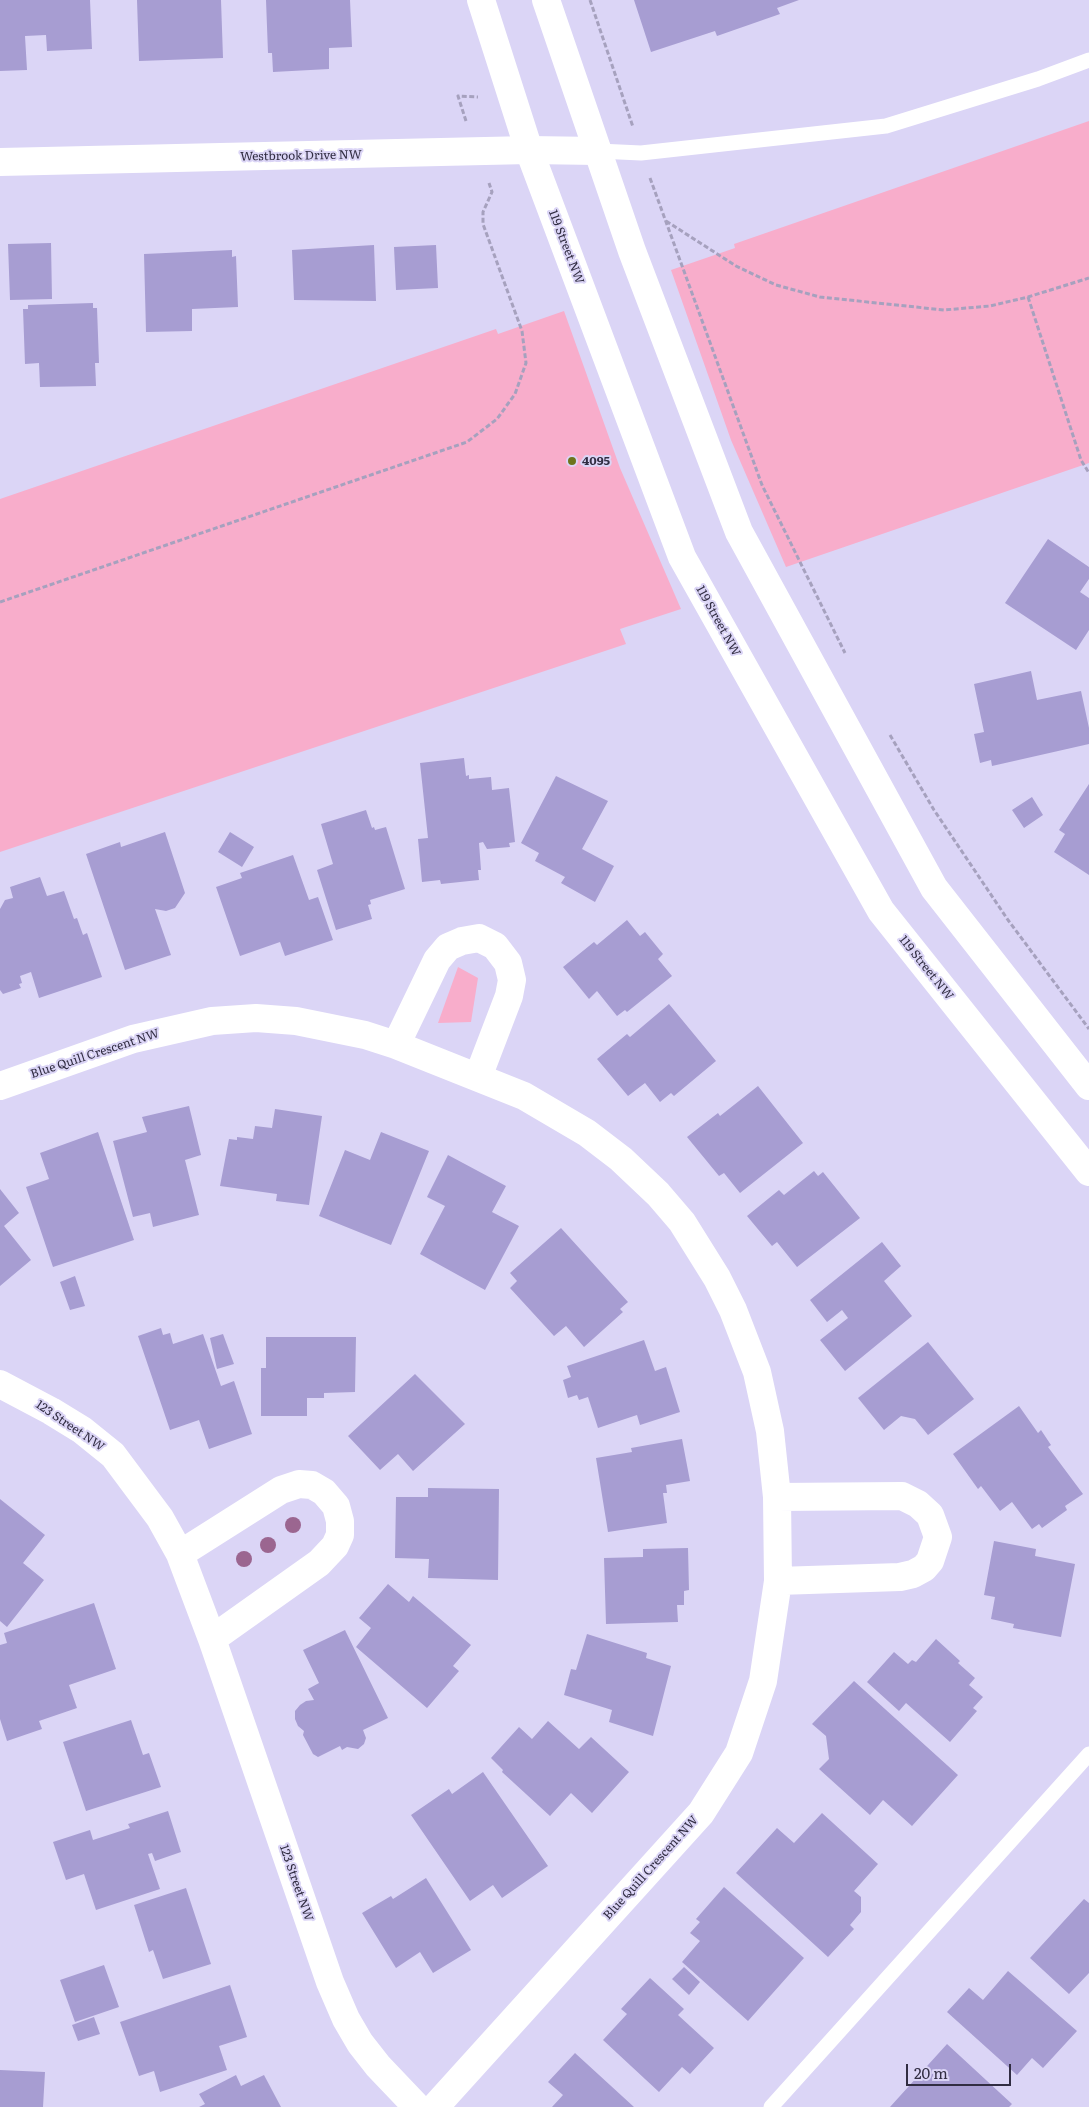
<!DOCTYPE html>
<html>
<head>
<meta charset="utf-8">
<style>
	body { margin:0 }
	#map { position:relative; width:1089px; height:2107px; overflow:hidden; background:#dbd5f6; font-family:Literata,serif }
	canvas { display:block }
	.scale { position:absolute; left:906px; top:2064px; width:105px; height:22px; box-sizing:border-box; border:2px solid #312d42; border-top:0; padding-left:6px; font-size:15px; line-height:18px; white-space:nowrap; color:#312d42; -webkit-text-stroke:4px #dbd5f6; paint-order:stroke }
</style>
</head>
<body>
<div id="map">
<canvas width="1089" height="2107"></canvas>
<div class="scale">20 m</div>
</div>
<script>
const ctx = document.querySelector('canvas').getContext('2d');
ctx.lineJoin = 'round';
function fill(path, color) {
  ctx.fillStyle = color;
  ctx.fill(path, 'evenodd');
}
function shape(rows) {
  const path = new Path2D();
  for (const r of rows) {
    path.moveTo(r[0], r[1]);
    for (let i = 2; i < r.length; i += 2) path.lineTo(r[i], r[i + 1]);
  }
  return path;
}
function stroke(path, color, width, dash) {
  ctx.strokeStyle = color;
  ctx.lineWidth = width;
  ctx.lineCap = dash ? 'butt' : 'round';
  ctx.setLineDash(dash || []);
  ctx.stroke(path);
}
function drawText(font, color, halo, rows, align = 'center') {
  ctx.font = font + ' Literata,serif';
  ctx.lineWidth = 4;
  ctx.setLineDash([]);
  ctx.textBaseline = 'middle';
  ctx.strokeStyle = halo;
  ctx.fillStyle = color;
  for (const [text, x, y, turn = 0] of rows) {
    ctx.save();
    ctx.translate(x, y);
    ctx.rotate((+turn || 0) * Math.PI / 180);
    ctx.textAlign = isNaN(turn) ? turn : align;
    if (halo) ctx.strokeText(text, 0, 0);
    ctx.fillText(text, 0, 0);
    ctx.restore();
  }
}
fill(shape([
	[1089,121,1089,463,786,567,731,440,671,270,735,248,734,244],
	[564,311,620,468,681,609,620,629,626,644,0,852,0,499,496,329,498,334],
	[458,967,478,978,471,1022,438,1023]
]), '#f8adcb');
fill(shape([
	[0,0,90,0,92,49,47,51,46,35,25,36,27,70,0,71],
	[137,0,221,0,223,58,139,61],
	[266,0,350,0,352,47,329,48,329,69,273,72,272,53,268,53],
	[634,0,799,0,777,8,780,14,717,36,715,31,651,52],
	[51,243,52,299,10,300,8,244],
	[374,245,376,301,294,300,292,250],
	[436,245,438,288,396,290,394,247],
	[232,250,232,257,236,256,238,307,192,309,192,331,146,332,144,254],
	[93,303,93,308,97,308,99,363,95,363,96,386,40,387,39,363,25,364,23,309,28,309,28,305],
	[1048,539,1089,567,1089,579,1080,592,1089,598,1089,630,1076,650,1005,603],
	[1031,671,1037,700,1081,691,1089,728,1089,744,992,766,991,760,980,763,974,734,984,732,974,684],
	[464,758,466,776,469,775,469,779,491,777,492,790,509,788,515,842,509,843,510,847,487,849,483,842,479,843,481,870,478,870,479,880,441,884,440,880,422,882,418,839,428,838,420,763],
	[556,776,608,801,582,849,614,866,595,902,561,883,565,877,535,861,539,853,521,843],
	[1089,784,1089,875,1054,852,1065,834,1059,830],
	[1032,797,1043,815,1024,828,1012,810],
	[366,810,372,828,374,827,375,830,386,827,405,889,370,900,371,904,368,905,372,919,336,930,317,870,333,864,321,824],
	[165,832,185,893,175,908,166,911,155,909,171,955,125,970,86,854,120,842,121,847],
	[230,832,254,847,242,867,218,852],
	[293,855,309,900,318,897,333,940,285,956,280,942,240,956,216,887,242,878,240,873],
	[40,877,47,896,64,891,74,919,77,918,83,935,87,933,102,977,39,998,31,972,20,976,22,983,19,984,21,988,3,994,0,990,0,909,5,900,13,898,10,887],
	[627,920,640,936,645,932,663,954,658,959,672,976,627,1012,625,1010,617,1016,597,991,589,999,563,967,594,942,597,945],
	[669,1004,716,1061,674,1096,671,1093,660,1102,645,1083,628,1096,597,1059,627,1034,630,1037],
	[758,1086,803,1143,740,1193,724,1173,719,1176,687,1137,718,1113,720,1116],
	[189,1106,201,1155,185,1160,199,1215,153,1227,150,1213,133,1217,113,1141,147,1132,142,1117],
	[275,1109,322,1116,309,1205,276,1201,277,1194,220,1186,229,1139,237,1140,237,1137,253,1139,255,1126,272,1128],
	[98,1132,134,1240,53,1267,26,1187,49,1179,40,1153],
	[381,1132,429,1151,391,1245,319,1216,345,1150,370,1160],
	[448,1155,506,1186,492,1212,519,1226,485,1290,420,1254,445,1206,427,1197],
	[814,1171,818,1176,823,1172,860,1218,797,1267,777,1242,772,1246,747,1216,779,1190,784,1195],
	[0,1189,19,1213,4,1226,31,1260,0,1286],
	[561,1228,628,1302,620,1309,623,1312,584,1347,566,1326,554,1336,510,1288,517,1281,510,1273],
	[882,1242,901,1266,884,1281,912,1316,845,1371,820,1340,848,1318,842,1310,827,1322,810,1300],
	[75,1276,85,1306,70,1310,60,1282],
	[161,1328,163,1335,170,1333,173,1344,203,1334,221,1386,234,1381,252,1434,209,1449,199,1420,170,1430,138,1336],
	[223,1334,234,1364,217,1369,210,1338],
	[266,1337,356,1337,355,1392,324,1393,324,1398,307,1398,307,1416,261,1416,261,1368,266,1368],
	[644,1340,655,1371,666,1367,680,1412,640,1425,637,1415,598,1428,588,1397,579,1400,577,1395,568,1398,563,1380,571,1377,567,1366],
	[928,1342,974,1399,928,1435,915,1419,901,1416,884,1430,858,1398],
	[415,1374,465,1424,413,1471,398,1454,380,1470,348,1436],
	[1019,1406,1038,1433,1041,1430,1051,1445,1048,1447,1083,1494,1065,1506,1067,1510,1042,1528,1039,1524,1032,1529,1012,1502,1000,1511,981,1486,978,1489,953,1454],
	[682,1439,690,1481,666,1485,667,1493,663,1493,667,1523,608,1532,596,1458,632,1452,631,1448],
	[428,1488,499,1489,498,1580,428,1578,429,1559,395,1558,396,1497,428,1497],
	[0,1499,45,1535,23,1563,44,1580,7,1627,0,1621],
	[994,1541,1036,1549,1035,1556,1075,1564,1061,1637,1013,1628,1014,1624,991,1619,995,1597,984,1595],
	[688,1548,689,1590,684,1591,684,1605,677,1605,678,1622,606,1624,604,1558,643,1557,643,1549],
	[388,1584,409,1602,413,1596,471,1645,453,1666,459,1671,427,1708,356,1647,371,1628,359,1618],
	[94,1603,116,1669,69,1685,77,1708,39,1721,42,1729,7,1741,0,1719,0,1645,7,1643,4,1633],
	[345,1630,388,1718,363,1730,366,1738,364,1744,358,1749,347,1747,342,1750,340,1746,318,1757,313,1754,303,1735,304,1731,298,1726,295,1719,295,1711,300,1705,306,1701,314,1700,308,1689,319,1683,303,1650],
	[587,1634,647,1653,646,1658,671,1666,653,1736,609,1722,612,1710,564,1695,571,1669,576,1670],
	[936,1639,960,1661,958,1663,975,1678,969,1685,983,1697,973,1708,977,1711,950,1742,906,1703,899,1711,867,1682,894,1652,908,1664,912,1660,916,1662],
	[854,1681,958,1775,912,1826,883,1800,870,1815,819,1769,829,1759,826,1736,812,1724],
	[131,1720,143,1755,149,1753,161,1787,86,1811,63,1742],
	[548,1721,579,1749,591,1737,629,1772,592,1813,571,1793,550,1816,502,1772,503,1770,491,1758,519,1727,532,1739],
	[483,1772,548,1866,502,1898,493,1885,470,1901,411,1815,449,1789,452,1794],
	[168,1811,181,1852,155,1861,152,1853,148,1854,160,1889,96,1910,84,1874,66,1880,53,1842,90,1830,93,1840,130,1828,128,1824],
	[822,1813,878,1864,854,1891,861,1897,861,1912,850,1925,854,1929,828,1957,736,1873,777,1828,794,1843],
	[426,1878,471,1950,433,1973,420,1952,396,1968,362,1913,391,1896,393,1899],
	[724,1887,804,1958,748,2021,682,1962,700,1941,690,1933,700,1922,696,1919],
	[186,1888,211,1964,163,1979,153,1950,149,1952,134,1905],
	[1084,1899,1089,1903,1089,1973,1069,1994,1030,1958],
	[104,1965,119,2007,75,2022,60,1980],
	[684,1967,700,1982,689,1995,672,1979],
	[1008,1971,1077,2031,1043,2068,1032,2058,1017,2075,947,2012,969,1988,983,2000],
	[650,1978,684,2009,678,2015,714,2048,690,2074,682,2067,659,2092,603,2040,627,2014,621,2009],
	[230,1985,247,2037,219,2046,227,2070,160,2092,154,2071,139,2076,120,2022],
	[94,2017,100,2034,78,2041,72,2025],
	[947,2044,1012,2104,1009,2107,890,2107],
	[575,2053,634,2107,552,2107,563,2095,548,2082],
	[0,2070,45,2072,43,2107,0,2107],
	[236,2075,241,2086,264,2075,281,2107,199,2107,205,2104,199,2094]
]), '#a79dd2');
stroke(shape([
	[590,0,633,127],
	[466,121,458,96,478,97],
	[650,178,762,485,845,653],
	[666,221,736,266,776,285,820,297,944,310,990,306,1028,297,1089,278],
	[1028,297,1081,460,1089,473],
	[0,602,467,442,497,419,515,394,526,363,522,331,483,224,483,212,492,192,489,183],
	[890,735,934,810,1008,920,1089,1029]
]), '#a6a1be', 3, [5, 2.5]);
stroke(shape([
	[598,151,641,153,886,126,1038,79,1089,60],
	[771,2107,1089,1754]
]), '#fff', 15);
stroke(shape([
	[0,162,529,150,598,151],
	[396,1045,437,960,448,947,462,941,479,938,495,946,508,963,512,980,509,996,478,1077],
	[0,1086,133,1039,212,1021,256,1018,296,1021,365,1035,396,1045,524,1096,587,1133,621,1159,658,1194,682,1222,717,1278,733,1310,757,1372,770,1431,777,1497,778,1581,763,1681,739,1753,701,1813,435,2107],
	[0,1384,51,1411,82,1430,113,1455,160,1518,180,1554,212,1639,330,1982,346,2019,360,2043,378,2066,417,2107],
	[777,1497,902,1496,918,1504,930,1515,938,1537,930,1561,924,1568,913,1574,900,1577,778,1581],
	[180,1554,281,1490,299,1484,312,1485,324,1492,336,1506,340,1521,340,1535,335,1546,319,1563,212,1639]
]), '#fff', 28);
stroke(shape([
	[481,0,529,150,682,557,881,911,1089,1172],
	[546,0,632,251,739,532,934,888,1089,1086]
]), '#fff', 28);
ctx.fillStyle = '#9b6690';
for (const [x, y] of [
	[293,1525],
	[268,1545],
	[244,1559]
]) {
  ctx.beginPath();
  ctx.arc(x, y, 8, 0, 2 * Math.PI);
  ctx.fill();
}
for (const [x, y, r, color] of [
	[572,461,5,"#6d741c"]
]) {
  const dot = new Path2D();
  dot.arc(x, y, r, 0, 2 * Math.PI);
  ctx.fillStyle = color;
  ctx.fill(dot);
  stroke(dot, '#dbd5f6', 2);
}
drawText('12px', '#312d42', '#dbd5f6', [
	["Westbrook Drive NW",301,156,-1],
	["119 Street NW",566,247,69],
	["119 Street NW",718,621,61],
	["119 Street NW",926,968,51],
	["Blue Quill Crescent NW",95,1054,-18],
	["123 Street NW",70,1426,34],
	["Blue Quill Crescent NW",651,1868,-48],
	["123 Street NW",296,1883,71]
]);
drawText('bold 12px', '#312d42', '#dbd5f6', [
	["4095",582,461]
], 'left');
</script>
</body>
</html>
